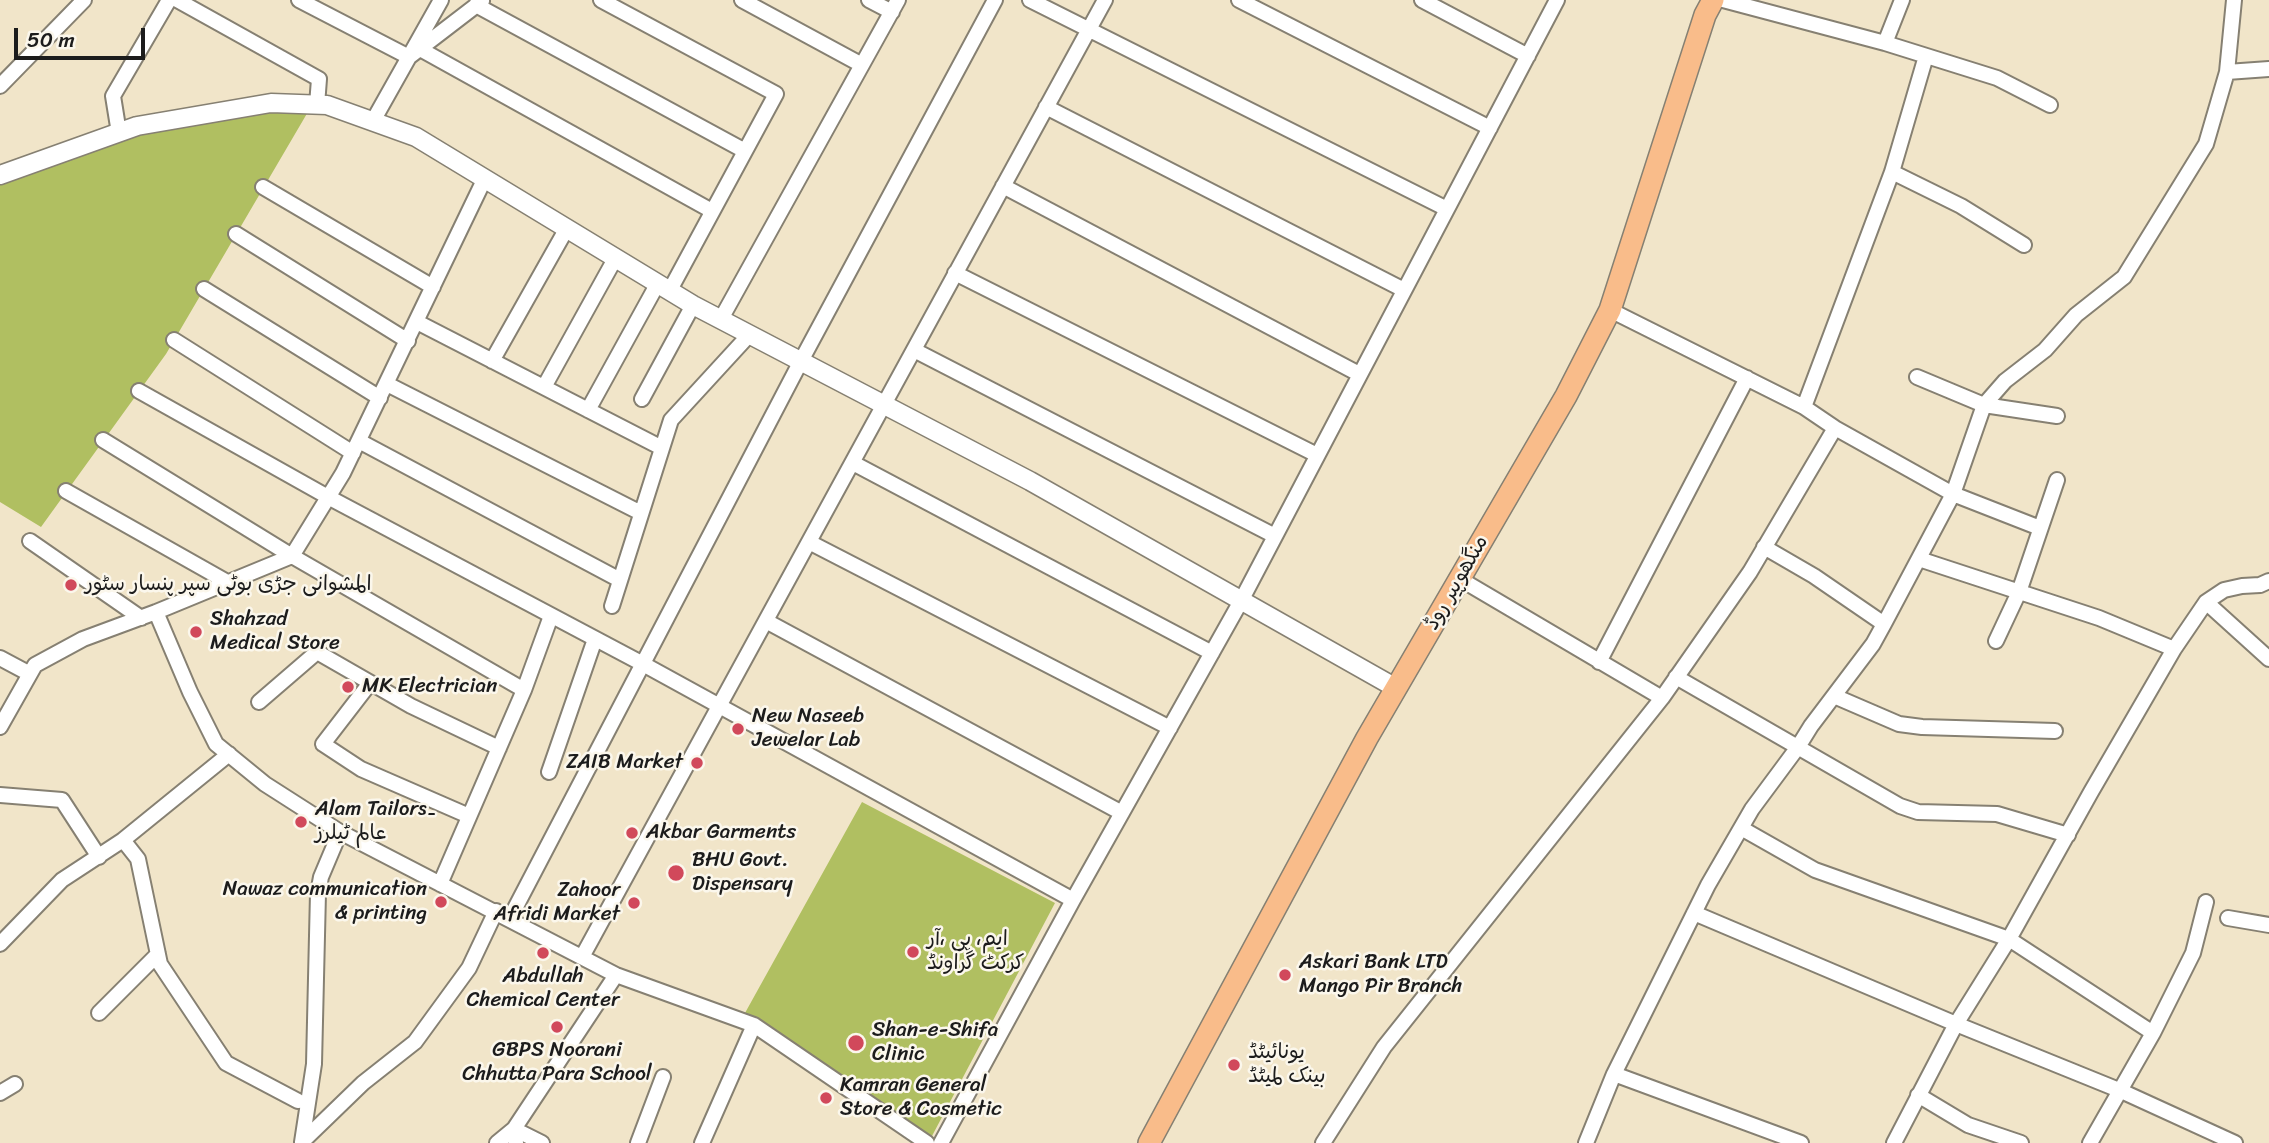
<!DOCTYPE html>
<html>
<head>
<meta charset="utf-8">
<style>
	body { margin:0 }
	#map { position:relative; width:2269px; height:1143px; overflow:hidden; background:#f1e5c9; font-family:Sriracha,sans-serif }
	canvas { display:block }
	.scale { position:absolute; left:14px; top:28px; width:131px; height:32px; box-sizing:border-box; border:4px solid #1c1c1c; border-top:0; padding-left:9px; font-size:21px; line-height:24px; white-space:nowrap; color:#1c1c1c; -webkit-text-stroke:5px #fbf7ec; paint-order:stroke }
</style>
</head>
<body>
<div id="map">
<canvas width="2269" height="1143"></canvas>
<div class="scale">50 m</div>
</div>
<script>
const ctx = document.querySelector('canvas').getContext('2d');
ctx.lineJoin = 'round';
function fill(path, color) {
  ctx.fillStyle = color;
  ctx.fill(path, 'evenodd');
}
function shape(rows) {
  const path = new Path2D();
  for (const r of rows) {
    path.moveTo(r[0], r[1]);
    for (let i = 2; i < r.length; i += 2) path.lineTo(r[i], r[i + 1]);
  }
  return path;
}
function stroke(path, color, width, dash) {
  ctx.strokeStyle = color;
  ctx.lineWidth = width;
  ctx.lineCap = dash ? 'butt' : 'round';
  ctx.setLineDash(dash || []);
  ctx.stroke(path);
}
function drawText(font, color, halo, rows, align = 'center') {
  ctx.font = font + ' Sriracha,"Playpen Sans Arabic",sans-serif';
  ctx.lineWidth = 5;
  ctx.setLineDash([]);
  ctx.textBaseline = 'middle';
  ctx.strokeStyle = halo;
  ctx.fillStyle = color;
  for (const [text, x, y, turn = 0] of rows) {
    ctx.save();
    ctx.translate(x, y);
    ctx.rotate((+turn || 0) * Math.PI / 180);
    ctx.textAlign = isNaN(turn) ? turn : align;
    if (halo) ctx.strokeText(text, 0, 0);
    ctx.fillText(text, 0, 0);
    ctx.restore();
  }
}
fill(shape([
	[312,105,166,354,41,527,0,502,0,175,138,126],
	[862,802,1055,903,932,1136,740,1022]
]), '#b0bf61');
const minor = shape([
	[177,0,319,79,317,105],
	[299,0,409,57,482,1],
	[601,0,776,94,670,290],
	[742,0,862,65],
	[869,0,892,12],
	[1030,0,1447,209],
	[1239,0,1490,128],
	[1422,0,1528,56],
	[1723,0,1885,43,1997,78,2050,105],
	[476,5,745,151],
	[1885,43,1902,0],
	[420,49,712,211],
	[2227,72,2269,69],
	[0,86,84,0],
	[1046,107,1404,290],
	[373,121,441,0],
	[119,133,113,96,169,0],
	[1892,172,1961,206,2024,245],
	[1003,186,1359,374],
	[263,187,433,287],
	[236,234,408,341],
	[955,273,1317,455],
	[204,289,380,398],
	[1610,310,1804,407,1835,428,1953,494,2040,528],
	[721,319,898,0],
	[417,322,662,448],
	[174,340,353,453],
	[914,350,1275,536],
	[492,361,567,228],
	[1917,377,1984,405,2005,381,2045,350,2076,315,2124,277,2206,144,2227,72,2234,0],
	[387,384,641,513],
	[544,387,616,257],
	[139,391,328,497,643,664,1073,900],
	[642,399,693,305],
	[1804,407,1892,172,1926,56],
	[588,410,658,283],
	[103,440,292,556,524,690],
	[359,441,620,580],
	[853,463,1212,653],
	[66,491,229,583],
	[30,541,141,618],
	[809,542,1170,728],
	[1764,547,1814,576,1884,624],
	[1919,559,2099,618,2174,649],
	[1460,579,1662,698],
	[2206,602,2269,659],
	[612,606,671,420,750,334],
	[156,612,190,692,216,744,265,784,340,832,616,975,754,1025,927,1143],
	[766,621,1122,813],
	[1996,641,2019,592,2057,480],
	[0,658,30,674],
	[1599,662,1747,378],
	[1676,677,1900,806,1918,812,1997,814,2068,835],
	[370,683,323,744,361,769,469,816],
	[1834,696,1899,724,1922,727,2055,731],
	[259,702,317,652,411,706,499,748],
	[0,727,35,665,83,639,156,612,292,556,343,473,485,178],
	[549,772,595,639],
	[0,795,62,800,99,857],
	[1741,828,1815,870,2009,939,2153,1033],
	[123,840,229,754],
	[440,884,524,690,551,616],
	[1694,913,1956,1024,2119,1090,2235,1143],
	[510,918,801,361,995,0],
	[2228,918,2269,925],
	[0,944,62,880,123,840,138,859,160,964,226,1063,298,1101],
	[582,957,1105,0],
	[99,1013,158,954],
	[1614,1074,1801,1143],
	[0,1093,15,1084],
	[1918,1095,1968,1125,2021,1143],
	[302,1142,314,1064,318,893,321,877,340,832],
	[302,1142,363,1083,415,1042,469,968,496,911],
	[497,1143,514,1129,542,1143],
	[516,1143,514,1129,616,975],
	[638,1143,663,1077],
	[702,1143,754,1025],
	[941,1143,1073,900,1241,601,1557,0],
	[1323,1143,1384,1047,1662,698,1750,572,1835,428],
	[1586,1143,1614,1074,1708,885,1752,809,1798,747,1811,726,1873,644,1884,624,1953,494,1984,405,2057,416],
	[1894,1143,1956,1024,2009,939,2091,792,2174,649,2206,602,2224,590,2242,586,2260,585,2269,581],
	[2090,1143,2153,1033,2193,953,2206,902]
]);
const tertiary = shape([
	[0,175,137,126,271,103,327,105,416,137,693,305,1030,481,1396,688]
]);
const primary = shape([
	[1149,1143,1367,738,1566,396,1610,310,1705,15,1713,0]
]);
stroke(minor, '#868072', 18);
stroke(tertiary, '#868072', 21);
stroke(primary, '#868072', 24);
stroke(minor, '#fff', 14);
stroke(tertiary, '#fff', 18);
stroke(primary, '#f9bc8a', 21);
for (const [x, y, r, color] of [
	[71,585,7,"#d1495b"],
	[196,632,7,"#d1495b"],
	[348,687,7,"#d1495b"],
	[738,729,7,"#d1495b"],
	[697,763,7,"#d1495b"],
	[301,822,7,"#d1495b"],
	[632,833,7,"#d1495b"],
	[676,873,9,"#d1495b"],
	[441,902,7,"#d1495b"],
	[634,903,7,"#d1495b"],
	[913,952,7,"#d1495b"],
	[543,953,7,"#d1495b"],
	[1285,975,7,"#d1495b"],
	[557,1027,7,"#d1495b"],
	[856,1043,9,"#d1495b"],
	[1234,1065,7,"#d1495b"],
	[826,1098,7,"#d1495b"]
]) {
  const dot = new Path2D();
  dot.arc(x, y, r, 0, 2 * Math.PI);
  ctx.fillStyle = color;
  ctx.fill(dot);
  stroke(dot, '#fbf7ec', 2.5);
}
drawText('21px', '#1c1c1c', '#fbf7ec', [
	["منگھوپیر روڈ",1457,583,-60]
]);
drawText('21px', '#1c1c1c', '#fbf7ec', [
	["المشوانی جڑی بوٹی سپر پنسار سٹور",85,585],
	["Shahzad",210,620],
	["Medical Store",210,644],
	["MK Electrician",362,687],
	["New Naseeb",752,717],
	["Jewelar Lab",752,741],
	["ZAIB Market",683,763,"right"],
	["Alam Tailors۔",315,810],
	["عالم ٹیلرز",315,834],
	["Akbar Garments",646,833],
	["BHU Govt.",692,861],
	["Dispensary",692,885],
	["Nawaz communication",427,890,"right"],
	["& printing",427,914,"right"],
	["Zahoor",620,891,"right"],
	["Afridi Market",620,915,"right"],
	["ایم، پی ،آر",927,940],
	["کرکٹ گراونڈ",927,964],
	["Askari Bank LTD",1299,963],
	["Mango Pir Branch",1299,987],
	["Abdullah",543,977,"center"],
	["Chemical Center",543,1001,"center"],
	["Shan-e-Shifa",872,1031],
	["Clinic",872,1055],
	["GBPS Noorani",557,1051,"center"],
	["Chhutta Para School",557,1075,"center"],
	["یونائیٹڈ",1248,1053],
	["بینک لمیٹڈ",1248,1077],
	["Kamran General",840,1086],
	["Store & Cosmetic",840,1110]
], 'left');
</script>
</body>
</html>
